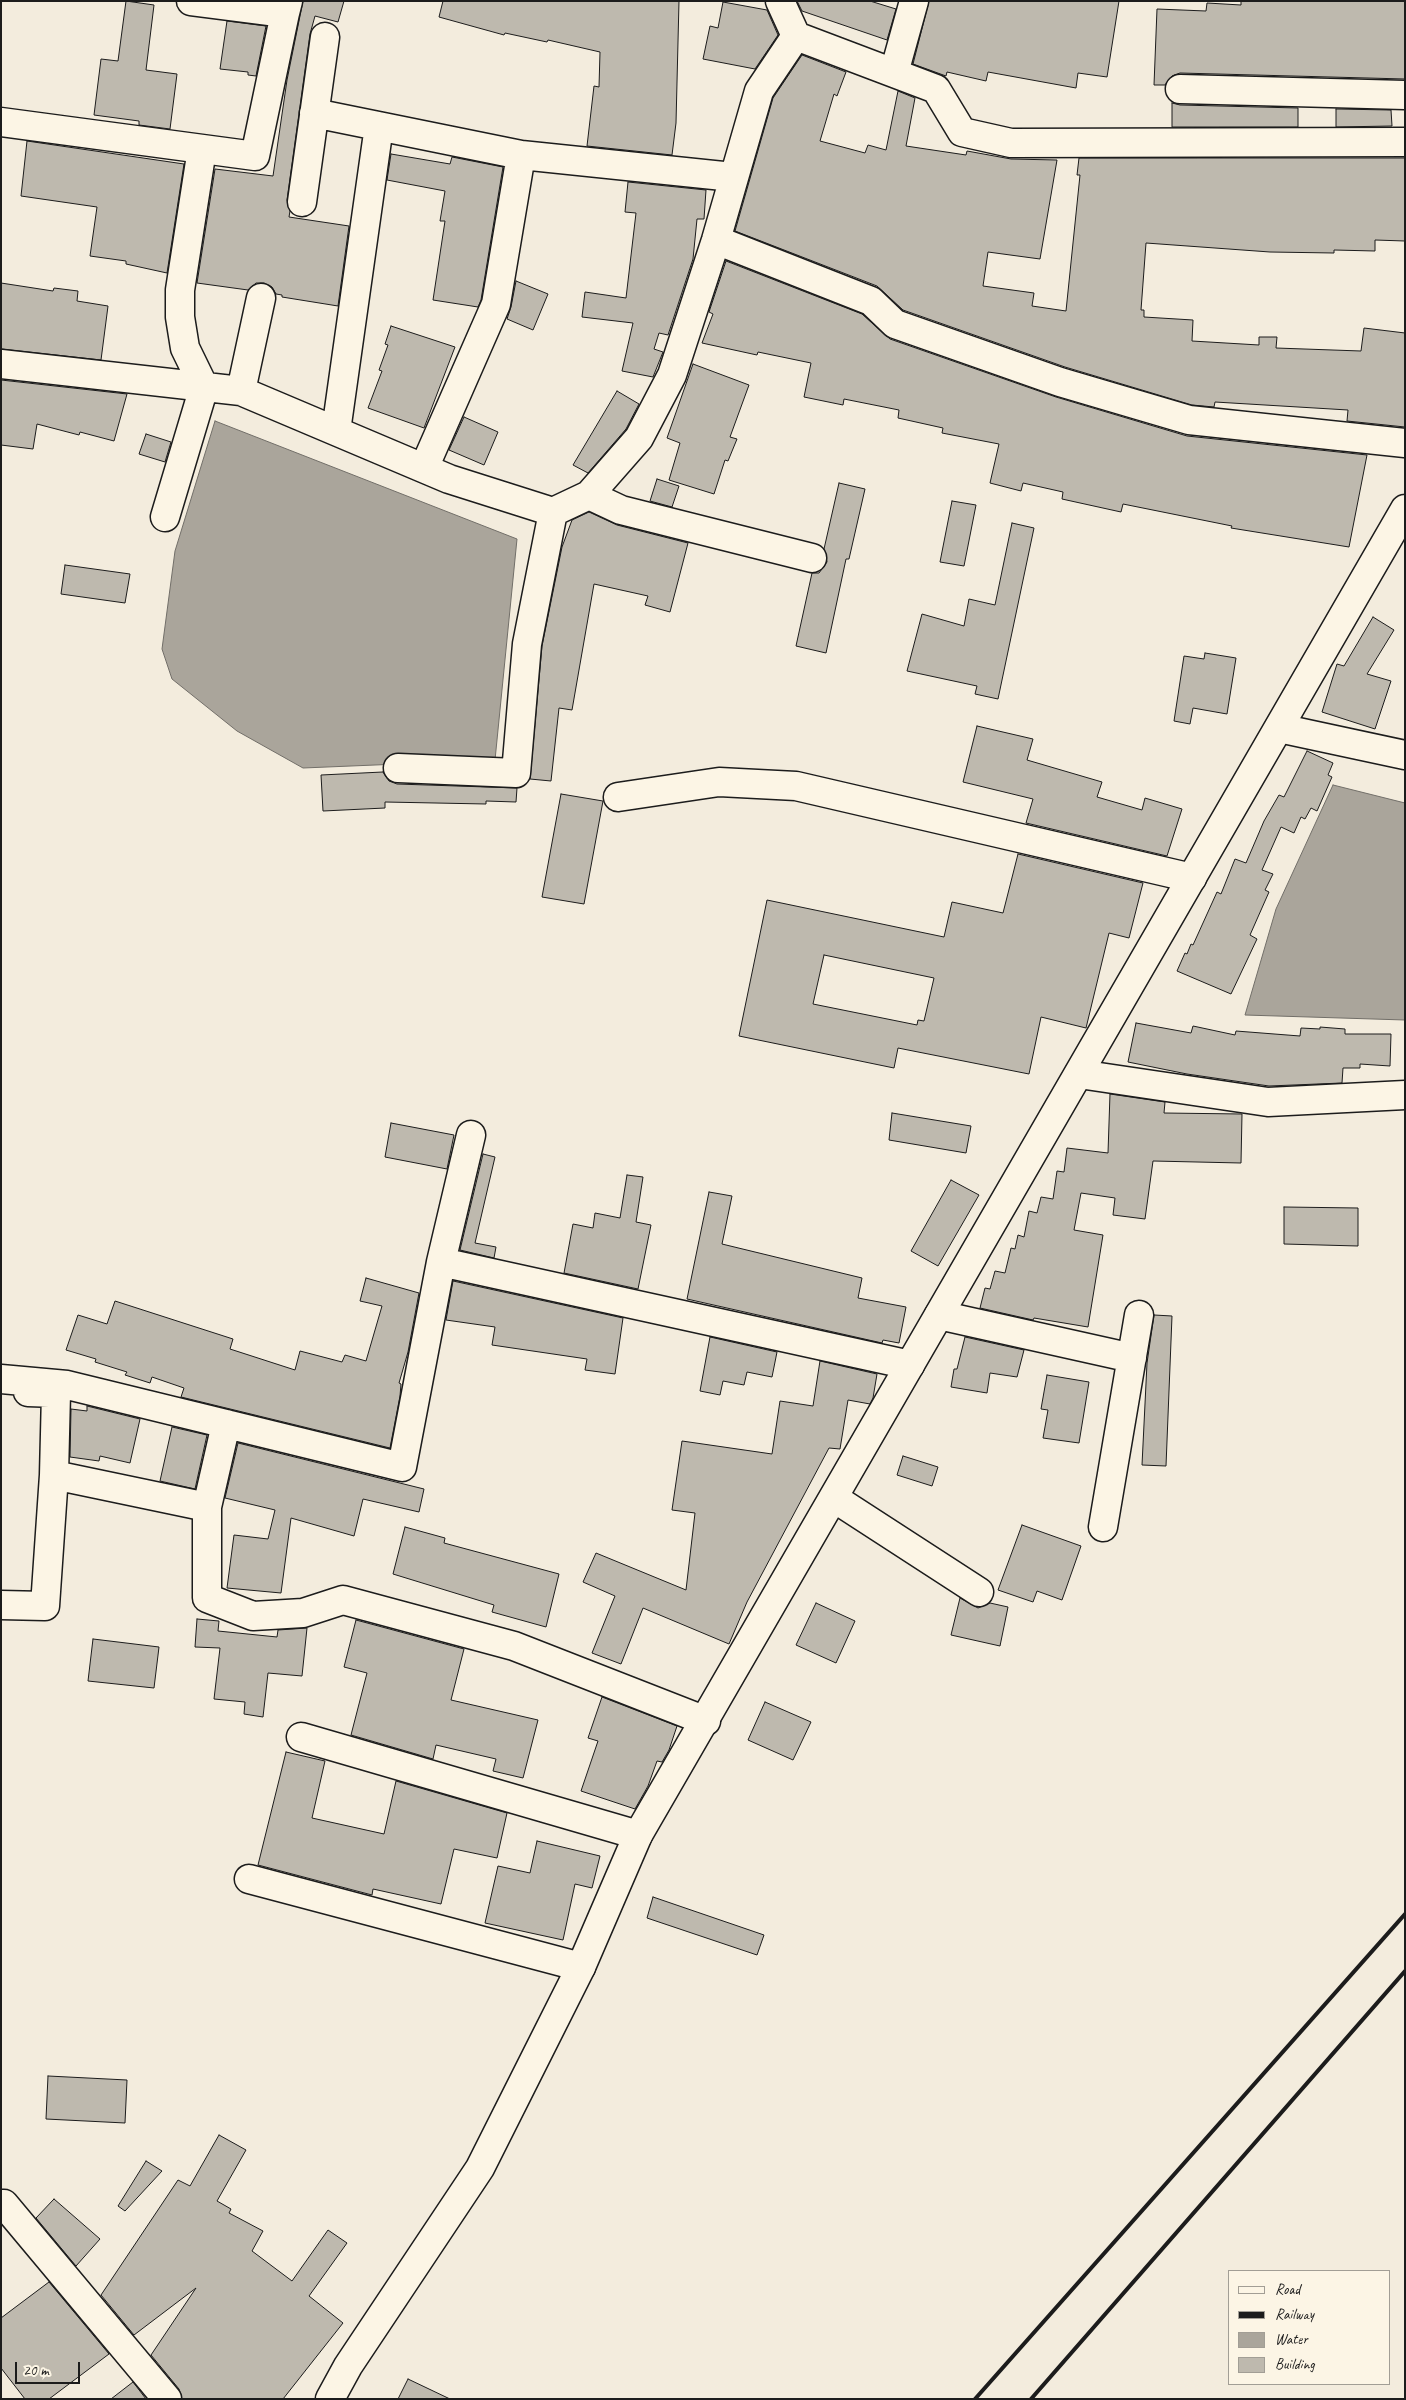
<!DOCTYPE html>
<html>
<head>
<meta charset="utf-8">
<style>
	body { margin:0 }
	#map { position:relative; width:1406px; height:2400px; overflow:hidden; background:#f3ecdd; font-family:Caveat,sans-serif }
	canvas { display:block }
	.frame { position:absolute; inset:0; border:2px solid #1c1c1c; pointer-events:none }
	.legend { position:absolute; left:1228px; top:2270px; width:162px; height:115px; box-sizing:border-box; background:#fcf5e5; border:1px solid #a29e95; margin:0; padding:6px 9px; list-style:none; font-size:15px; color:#1c1c1c }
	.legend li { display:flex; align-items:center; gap:10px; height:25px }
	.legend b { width:25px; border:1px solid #a29e95 }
	.scale { position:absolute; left:15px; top:2362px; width:65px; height:22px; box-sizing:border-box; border:2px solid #1c1c1c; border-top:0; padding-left:6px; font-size:15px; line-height:18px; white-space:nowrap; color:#1c1c1c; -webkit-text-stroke:4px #fcf5e5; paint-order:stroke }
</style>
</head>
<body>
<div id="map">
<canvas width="1406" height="2400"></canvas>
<div class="frame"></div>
<ul class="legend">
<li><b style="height:6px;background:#fcf5e5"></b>Road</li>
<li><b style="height:6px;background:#1c1c1c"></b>Railway</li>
<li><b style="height:14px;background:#aaa59b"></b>Water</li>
<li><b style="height:14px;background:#beb9ae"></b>Building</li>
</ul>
<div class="scale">20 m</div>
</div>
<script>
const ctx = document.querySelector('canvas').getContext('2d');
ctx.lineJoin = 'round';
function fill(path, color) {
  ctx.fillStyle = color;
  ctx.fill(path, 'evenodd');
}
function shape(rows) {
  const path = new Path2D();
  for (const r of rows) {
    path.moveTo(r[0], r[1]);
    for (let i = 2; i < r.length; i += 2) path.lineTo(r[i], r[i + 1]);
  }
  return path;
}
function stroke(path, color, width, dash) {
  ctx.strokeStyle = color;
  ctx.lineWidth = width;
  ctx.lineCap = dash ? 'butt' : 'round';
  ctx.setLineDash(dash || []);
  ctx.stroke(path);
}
const water = shape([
	[215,421,517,539,495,760,303,768,237,731,172,679,162,649,175,551,215,421],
	[1333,785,1405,803,1405,1020,1245,1015,1276,909,1333,785]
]);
fill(water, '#aaa59b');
stroke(water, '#716e68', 1);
const building = shape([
	[126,1,154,5,146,70,177,74,170,129,139,125,139,121,94,115,101,59,118,61,126,1],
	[303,1,344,1,338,22,315,16,310,34,287,200,290,211,289,217,349,226,338,306,282,297,282,295,276,294,272,287,264,283,256,283,248,290,197,283,215,169,273,176,287,80,303,1],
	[443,1,679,1,676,123,672,155,587,146,594,86,599,87,600,52,548,40,547,42,505,33,504,35,439,17,443,1],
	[797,1,870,1,896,9,887,40,802,11,797,1],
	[929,1,1119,1,1107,77,1078,73,1076,88,988,72,986,81,947,72,946,76,913,64,929,1],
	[1241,1,1405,1,1405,79,1180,73,1172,76,1165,85,1154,85,1157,9,1206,11,1207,3,1241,5,1241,1],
	[723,2,767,10,778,35,755,69,703,59,710,26,718,28,723,2],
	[227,21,266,26,256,76,248,75,248,72,220,69,227,21],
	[802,55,846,72,837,96,834,94,820,141,865,153,868,145,886,150,898,91,915,98,906,146,966,155,967,151,1011,159,1057,160,1040,259,988,252,983,286,1034,293,1032,306,1066,311,1080,175,1077,175,1079,158,1405,158,1405,241,1375,240,1375,251,1334,250,1334,253,1270,252,1146,243,1141,310,1144,310,1144,317,1193,320,1192,341,1259,345,1259,337,1277,337,1276,348,1361,351,1364,328,1405,333,1405,427,1347,421,1348,410,1215,402,1214,407,1192,405,1065,367,903,310,877,286,735,231,773,98,802,55],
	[1172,103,1180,105,1298,108,1298,127,1172,127,1172,103],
	[1336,109,1391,110,1392,126,1336,127,1336,109],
	[27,141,184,164,167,273,126,264,126,261,90,256,97,207,21,196,27,141],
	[391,154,450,164,452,157,503,167,481,300,478,307,433,300,445,221,440,221,445,191,387,180,391,154],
	[628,182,706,190,704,219,697,219,693,259,668,335,659,333,654,349,663,352,653,377,622,371,633,323,582,317,585,292,626,298,636,213,625,212,628,182],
	[726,261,862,314,890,339,1056,397,1187,436,1367,455,1349,547,1231,528,1232,526,1123,504,1121,512,1062,499,1063,492,1023,483,1021,491,990,483,999,444,942,433,943,428,898,418,899,410,844,399,843,405,804,397,811,363,758,352,757,355,702,343,713,314,709,312,726,261],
	[516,281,548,294,533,330,507,319,511,307,516,281],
	[1,283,53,291,54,288,78,291,77,301,108,306,101,360,1,349,1,283],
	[391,326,455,347,424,428,368,408,382,371,379,370,388,345,385,344,391,326],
	[693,364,749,385,730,437,737,439,728,461,725,460,714,494,669,480,680,443,667,438,693,364],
	[1,380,127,394,114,441,80,432,79,435,37,424,33,449,1,445,1,380],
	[617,391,639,404,626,429,588,473,573,465,617,391],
	[464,417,498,432,484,465,449,450,464,417],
	[146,434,171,442,165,462,139,454,146,434],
	[657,479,679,486,672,507,650,501,657,479],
	[839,483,865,489,849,559,846,559,826,653,796,646,812,573,819,573,827,562,824,549,839,483],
	[952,501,976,505,964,566,940,562,952,501],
	[589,512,617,525,688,543,670,612,645,605,648,596,594,584,572,710,559,708,551,781,530,779,542,646,562,547,572,520,589,512],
	[1012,523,1034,528,998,699,975,694,977,686,907,671,922,614,964,626,969,599,995,605,1012,523],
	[65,565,130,574,125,603,61,594,65,565],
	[1373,617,1394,630,1367,674,1391,681,1375,729,1322,712,1337,664,1344,666,1373,617],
	[1205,653,1236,658,1227,714,1193,708,1190,724,1174,721,1184,656,1204,659,1205,653],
	[977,726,1033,739,1027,760,1102,782,1097,797,1142,810,1145,798,1182,809,1167,856,1026,823,1033,799,963,782,977,726],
	[1307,751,1333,763,1328,775,1332,777,1317,811,1311,808,1305,819,1301,817,1294,833,1281,827,1262,870,1273,874,1265,890,1269,892,1250,935,1257,939,1231,994,1177,971,1185,953,1187,954,1191,944,1193,945,1217,892,1221,894,1235,859,1246,863,1264,821,1279,795,1284,797,1307,751],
	[383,772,389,781,397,784,517,788,516,802,486,801,486,804,385,802,385,808,323,811,321,775,383,772],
	[561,794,603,801,584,904,542,897,561,794],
	[1018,854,1143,883,1129,938,1109,933,1086,1028,1041,1017,1029,1074,898,1048,894,1068,739,1036,767,900,944,937,952,902,1003,913,1018,854],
	[824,955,934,978,924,1021,918,1020,917,1025,813,1004,824,955],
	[1136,1023,1191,1033,1193,1026,1235,1035,1236,1031,1300,1036,1301,1028,1320,1029,1320,1027,1345,1029,1345,1034,1391,1034,1390,1066,1360,1064,1360,1068,1343,1068,1342,1083,1269,1086,1187,1074,1128,1062,1136,1023],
	[1110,1094,1165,1102,1164,1113,1242,1114,1241,1163,1153,1161,1145,1219,1113,1215,1115,1198,1081,1193,1074,1230,1103,1235,1088,1327,1034,1318,1033,1320,980,1308,985,1288,990,1289,995,1271,1005,1273,1011,1248,1015,1249,1018,1235,1024,1237,1029,1211,1037,1213,1041,1197,1053,1199,1057,1171,1064,1172,1067,1148,1108,1153,1110,1094],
	[892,1113,971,1126,966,1153,889,1140,892,1113],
	[391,1123,454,1135,447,1169,385,1157,391,1123],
	[483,1154,495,1157,475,1243,496,1247,494,1258,460,1250,483,1154],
	[627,1175,643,1177,636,1222,651,1225,638,1289,564,1273,573,1224,593,1228,595,1213,620,1218,627,1175],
	[951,1180,979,1195,938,1266,911,1251,951,1180],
	[709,1192,732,1196,722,1244,862,1278,858,1298,906,1307,899,1343,883,1340,882,1343,687,1299,709,1192],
	[1284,1207,1358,1208,1358,1246,1284,1244,1284,1207],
	[366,1278,419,1293,408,1352,399,1383,401,1384,400,1396,390,1448,181,1397,184,1388,152,1377,150,1383,125,1375,127,1372,95,1362,96,1359,66,1350,78,1315,107,1324,115,1301,233,1339,230,1349,295,1370,300,1351,342,1362,345,1355,366,1361,382,1306,360,1301,366,1278],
	[453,1281,623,1318,615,1374,585,1370,587,1359,492,1345,495,1327,446,1320,453,1281],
	[1154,1315,1172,1316,1166,1466,1142,1465,1147,1363,1154,1315],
	[710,1337,777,1352,772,1377,747,1372,744,1385,723,1381,720,1395,700,1391,710,1337],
	[965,1337,1024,1350,1017,1377,990,1373,987,1393,951,1387,954,1369,957,1369,965,1337],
	[820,1361,877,1374,873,1398,870,1404,848,1400,840,1449,829,1448,747,1602,729,1644,643,1608,621,1664,592,1653,615,1596,583,1582,596,1553,686,1590,695,1513,672,1510,682,1441,772,1454,780,1401,813,1406,820,1361],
	[1047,1375,1089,1382,1079,1443,1043,1438,1048,1410,1041,1409,1047,1375],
	[87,1406,140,1419,130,1463,100,1456,99,1461,70,1457,71,1409,87,1411,87,1406],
	[172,1427,207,1435,195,1489,160,1481,172,1427],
	[238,1443,424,1489,419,1512,363,1499,354,1536,291,1518,281,1593,227,1588,234,1535,268,1539,275,1510,225,1498,238,1443],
	[903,1456,938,1467,932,1486,897,1475,903,1456],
	[1022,1525,1081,1546,1062,1600,1037,1591,1033,1602,998,1590,1022,1525],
	[405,1527,445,1538,444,1543,559,1574,546,1627,492,1612,494,1605,393,1574,405,1527],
	[960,1598,978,1608,990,1603,1008,1607,1000,1646,951,1635,960,1598],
	[816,1603,855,1621,836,1663,796,1645,816,1603],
	[197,1619,219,1621,218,1631,277,1637,278,1630,307,1628,302,1676,268,1673,263,1717,244,1714,245,1702,214,1699,220,1648,195,1647,197,1619],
	[356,1620,464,1649,451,1700,538,1720,523,1778,493,1771,496,1759,436,1745,433,1759,351,1735,367,1673,344,1667,356,1620],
	[93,1639,159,1647,154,1688,88,1681,93,1639],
	[602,1697,677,1726,669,1750,662,1762,657,1761,648,1786,635,1809,581,1791,598,1741,588,1738,602,1697],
	[765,1702,811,1722,793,1760,748,1740,765,1702],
	[286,1752,325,1761,312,1818,384,1834,396,1781,507,1813,497,1858,454,1849,441,1904,373,1889,372,1895,258,1865,286,1752],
	[537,1841,600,1856,592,1888,575,1884,563,1940,485,1923,498,1866,530,1873,537,1841],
	[653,1897,764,1935,757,1955,647,1918,653,1897],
	[48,2076,127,2080,125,2123,46,2119,48,2076],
	[219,2135,246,2150,217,2201,231,2209,229,2213,263,2231,252,2251,292,2281,328,2230,347,2243,309,2296,343,2323,283,2399,182,2399,179,2389,151,2355,196,2288,134,2335,101,2295,178,2180,190,2186,219,2135],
	[146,2161,162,2171,125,2211,118,2206,146,2161],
	[54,2199,100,2239,76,2266,36,2218,54,2199],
	[49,2282,109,2354,49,2399,25,2399,1,2368,1,2318,49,2282],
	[408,2379,450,2399,398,2399,408,2379],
	[133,2382,146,2399,111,2399,133,2382]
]);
fill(building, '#beb9ae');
stroke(building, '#1c1c1c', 1);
const minor = shape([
	[191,1,285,13,288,1],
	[780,1,796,36,936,89,962,132,1011,143,1405,142],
	[894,73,914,1],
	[1180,89,1405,95],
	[314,113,521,155,733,177],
	[1,122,255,156,285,13],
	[302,202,325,37],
	[716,240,871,301,895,324,1060,382,1189,420,1405,443],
	[1,364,241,391,449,479,553,512,589,495,639,438,672,375,716,240,759,91,796,36],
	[241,391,261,298],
	[336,431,379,126],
	[424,468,496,304,521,155],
	[589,495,621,510,812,558],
	[165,517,204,387,185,348,180,317,180,290,202,149],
	[1279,728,1405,755],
	[398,768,516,773,527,644,553,512],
	[618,797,719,782,796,786,1192,878],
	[1079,1074,1268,1102,1405,1095],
	[441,1262,910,1365],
	[939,1315,1132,1358],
	[1,1379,67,1385,402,1467,441,1262,471,1135],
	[28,1392,56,1393,54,1475,207,1507],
	[226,1424,207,1507,207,1598,253,1616,303,1613,343,1600,514,1646,706,1721],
	[834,1498,979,1592],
	[1103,1527,1139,1315],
	[1,1605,45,1606,54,1475],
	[301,1737,638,1835],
	[249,1879,581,1967],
	[1,2204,4,2204,167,2399]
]);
const major = shape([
	[330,2399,348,2366,480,2168,581,1967,638,1835,1405,509]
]);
stroke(minor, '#1c1c1c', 31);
stroke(major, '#1c1c1c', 31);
stroke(minor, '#fcf5e5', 28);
stroke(major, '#fcf5e5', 28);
stroke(shape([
	[975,2399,1405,1914],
	[1031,2399,1405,1971]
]), '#1c1c1c', 4);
</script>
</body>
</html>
